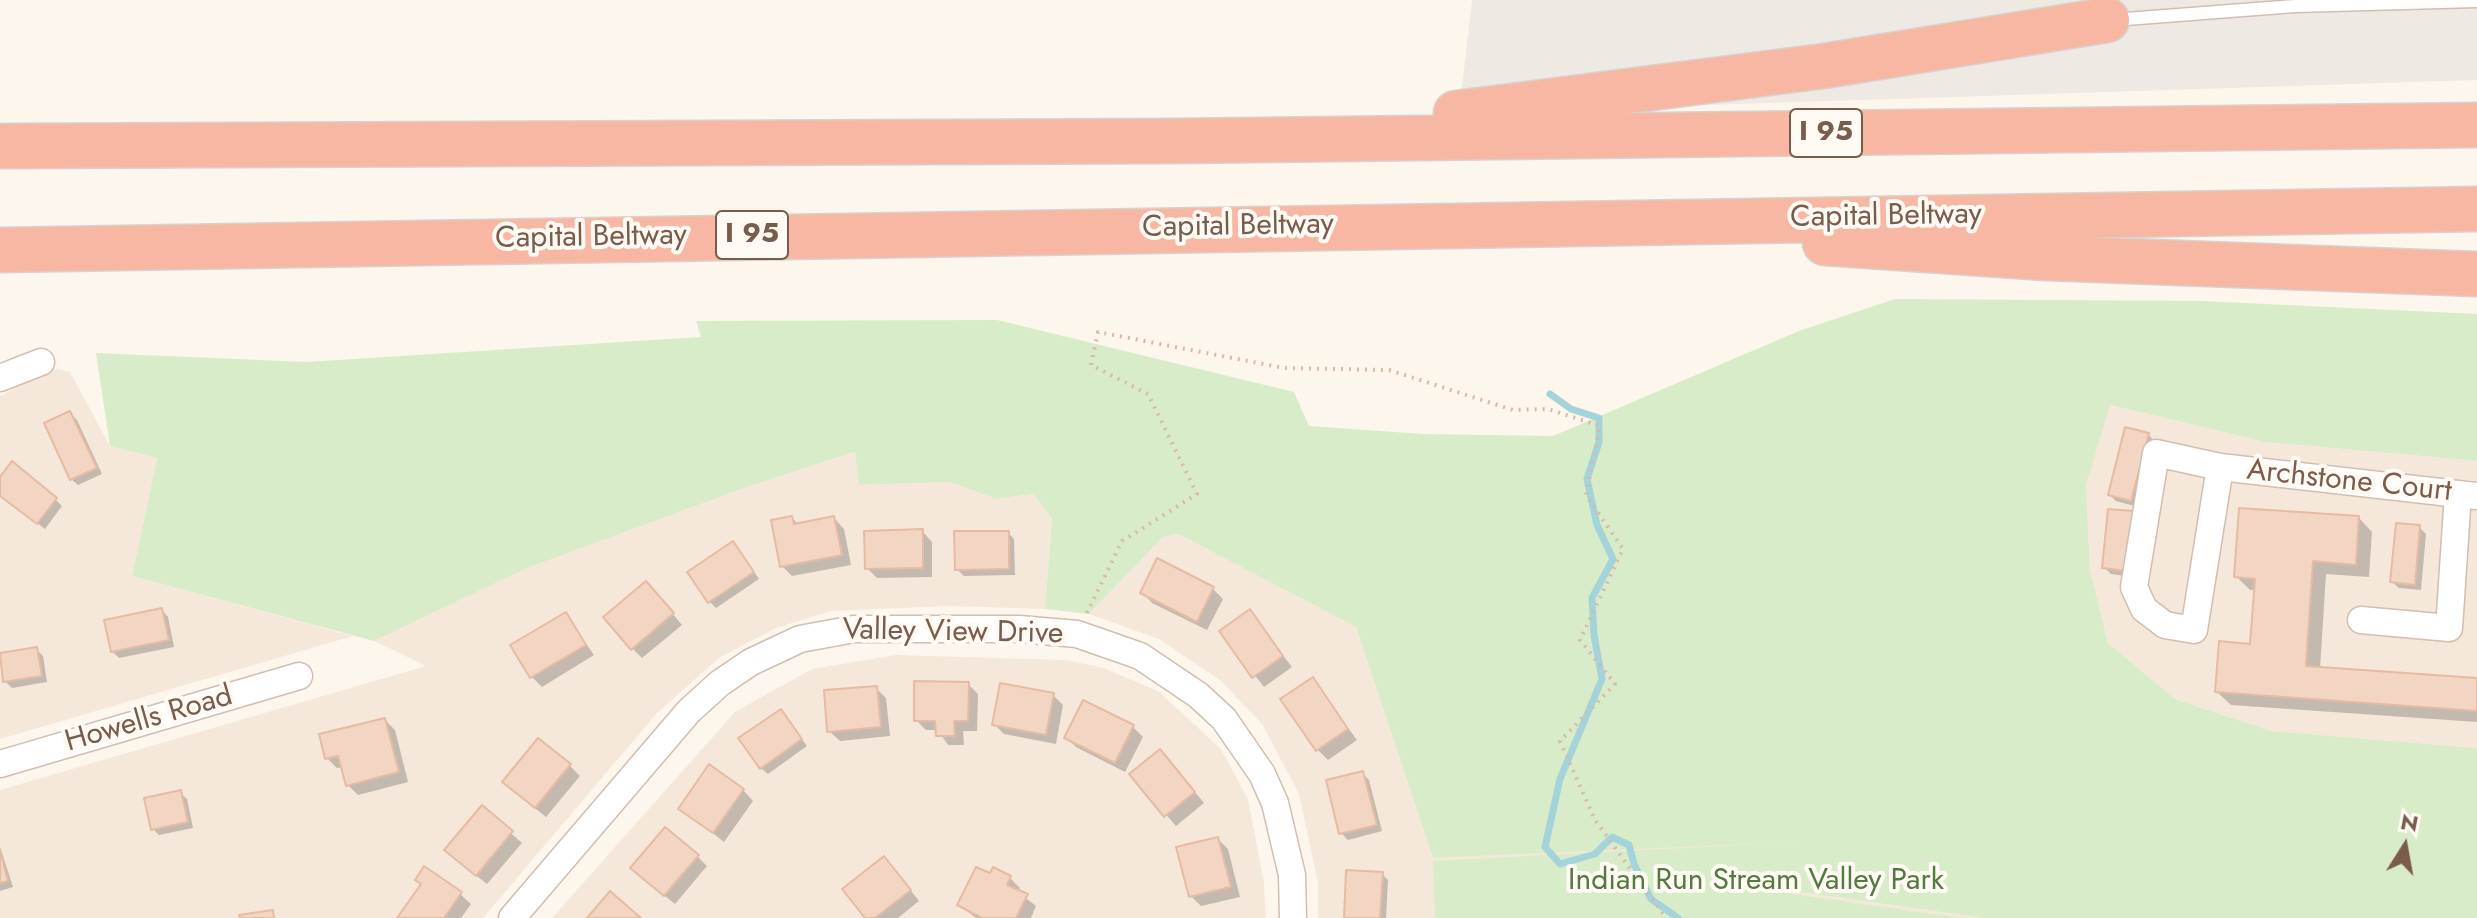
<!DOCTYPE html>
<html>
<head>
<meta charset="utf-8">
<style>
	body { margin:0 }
	#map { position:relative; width:2477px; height:918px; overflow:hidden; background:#fdf6ec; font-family:Jost,sans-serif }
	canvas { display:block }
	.north { position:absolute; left:2365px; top:806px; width:80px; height:80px; -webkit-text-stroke:6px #fffaf3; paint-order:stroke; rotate:11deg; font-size:22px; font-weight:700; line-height:32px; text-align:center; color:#7a5c4d }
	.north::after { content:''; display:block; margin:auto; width:28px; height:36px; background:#7a5c4d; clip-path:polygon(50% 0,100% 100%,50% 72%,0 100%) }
</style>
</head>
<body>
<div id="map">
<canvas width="2477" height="918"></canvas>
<div class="north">N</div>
</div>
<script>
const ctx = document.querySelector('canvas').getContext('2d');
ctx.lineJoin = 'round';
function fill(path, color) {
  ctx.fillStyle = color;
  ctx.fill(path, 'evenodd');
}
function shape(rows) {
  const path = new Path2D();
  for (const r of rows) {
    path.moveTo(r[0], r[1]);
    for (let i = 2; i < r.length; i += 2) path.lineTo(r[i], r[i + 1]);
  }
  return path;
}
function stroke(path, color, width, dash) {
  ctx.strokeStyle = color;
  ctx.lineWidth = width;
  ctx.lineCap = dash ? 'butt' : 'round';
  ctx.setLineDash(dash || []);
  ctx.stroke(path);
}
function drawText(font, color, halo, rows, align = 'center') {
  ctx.font = font + ' Jost,sans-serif';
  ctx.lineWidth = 8;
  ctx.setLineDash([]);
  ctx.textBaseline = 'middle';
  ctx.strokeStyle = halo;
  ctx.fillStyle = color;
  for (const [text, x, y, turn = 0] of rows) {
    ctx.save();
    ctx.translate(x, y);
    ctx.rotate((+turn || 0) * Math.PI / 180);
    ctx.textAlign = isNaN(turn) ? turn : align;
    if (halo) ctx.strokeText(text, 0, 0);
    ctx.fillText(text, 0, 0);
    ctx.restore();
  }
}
fill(shape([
	[52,368,70,372,110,446,157,458,132,576,353,636,0,739,0,396],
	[2109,405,2265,442,2477,461,2477,748,2272,731,2175,699,2108,643,2090,568,2086,485],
	[856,452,859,485,950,482,996,499,1033,494,1052,517,1045,609,950,606,831,611,776,628,719,658,657,713,483,918,0,918,0,790,426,666,374,641,525,569,747,487],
	[1178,534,1356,627,1433,858,1799,841,1791,891,1981,918,1318,918,1318,883,1299,794,1262,724,1221,681,1159,639,1089,614,1163,537],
	[896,655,1066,660,1104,668,1158,691,1221,749,1248,799,1264,883,1266,918,552,918,735,712,812,669]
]), '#f5e8da');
fill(shape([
	[1472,0,2477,0,2477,80,1459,113]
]), '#efe9e4');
fill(shape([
	[1895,299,2201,301,2477,314,2477,461,2265,442,2110,405,2086,485,2090,568,2108,643,2175,699,2272,731,2477,748,2477,918,1982,918,1792,891,1792,894,1961,918,1435,918,1433,861,1798,842,1433,858,1356,627,1178,534,1163,537,1089,614,1045,609,1052,518,1033,494,996,499,950,482,859,485,855,452,747,487,525,569,374,641,132,576,157,458,110,446,96,353,306,362,701,337,696,321,997,320,1294,392,1309,426,1423,434,1553,436,1799,331]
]), '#d8ecc9');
fill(shape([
	[70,413,77,420,102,474,78,485,71,479],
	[2148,434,2154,441,2138,507,2116,501,2110,495],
	[0,481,56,500,62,506,45,529,0,496],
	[2132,513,2139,519,2133,577,2111,574,2105,568],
	[792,518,799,525,834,518,844,529,851,565,792,576,782,566],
	[2359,518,2372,532,2369,577,2326,574,2320,669,2477,681,2477,722,2231,705,2217,692,2252,646,2256,590,2250,590,2236,576],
	[2419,527,2426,534,2421,590,2399,588,2392,582],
	[922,531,932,542,932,577,877,578,867,568],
	[1008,532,1014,539,1015,575,964,576,957,569],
	[739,550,759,579,716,608,709,601],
	[1158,561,1213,589,1223,599,1207,630,1152,603,1142,592],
	[656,594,682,625,642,658,632,648],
	[162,610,168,617,174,647,119,658,112,651],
	[1249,612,1292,667,1264,687,1221,632],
	[565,614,594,655,542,687,532,677],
	[36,649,43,656,47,682,12,688,5,681],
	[1313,680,1357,740,1328,760,1318,750],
	[968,684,978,694,977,731,963,731,964,745,948,745,938,730,926,730,916,720],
	[876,688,886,698,890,736,840,741,829,731],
	[1053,695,1063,705,1056,744,1004,734,994,724],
	[781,711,807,746,768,774,761,768],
	[385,720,395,730,408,782,358,795,348,785,343,767,337,768,327,758],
	[1133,727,1143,737,1125,772,1076,747,1066,737],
	[1170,762,1204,803,1176,826,1132,775],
	[570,766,580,776,546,817,515,792],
	[1362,773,1369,780,1382,831,1348,840,1341,833],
	[743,790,753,801,724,842,681,808],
	[180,793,187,799,193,828,159,835,153,829],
	[482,808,522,843,487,884,457,860],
	[1218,839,1228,849,1240,897,1201,906,1191,896],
	[0,847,13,887,0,891],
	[697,856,707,866,675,904,643,878],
	[894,869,919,901,898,918,868,918],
	[1382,874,1388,880,1386,918,1346,918],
	[991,876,1010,878,1020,888,1018,892,1036,906,1031,918,976,918,959,905],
	[460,894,471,904,461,918,399,918]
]), '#0003');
stroke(shape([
	[1550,394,1571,409,1599,418,1599,442,1587,479,1597,525,1613,559,1592,598,1594,635,1602,679,1560,779,1545,847,1560,864,1595,854,1612,837,1629,845,1634,864,1651,899,1678,918]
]), '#a5d3da', 7);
const building = shape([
	[70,411,97,468,70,480,44,423,70,411],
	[2125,427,2149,433,2131,501,2108,495,2125,427],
	[12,461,57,498,37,524,0,496,0,477,12,461],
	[2239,508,2359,516,2356,565,2313,561,2306,666,2477,678,2477,711,2215,692,2219,641,2250,644,2255,579,2234,577,2239,508],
	[2108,509,2133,511,2127,571,2102,568,2108,509],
	[792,516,794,524,834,516,842,555,780,567,771,520,792,516],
	[2396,523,2420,525,2415,585,2390,582,2396,523],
	[923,529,923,568,865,569,864,531,923,529],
	[954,531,1009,531,1009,569,955,570,954,531],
	[733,541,754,572,708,603,687,572,733,541],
	[1157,558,1214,587,1197,622,1140,593,1157,558],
	[646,581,674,613,631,650,603,617,646,581],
	[162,608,169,640,111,652,104,620,162,608],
	[1250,609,1283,656,1252,678,1219,631,1250,609],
	[566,612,586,645,530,678,510,645,566,612],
	[37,647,42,676,3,682,0,653,37,647],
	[1313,677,1348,729,1316,751,1280,699,1313,677],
	[914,681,969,682,968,721,954,721,955,736,936,736,935,721,914,721,914,681],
	[1000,683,1054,693,1046,735,992,725,1000,683],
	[877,686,881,727,827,732,824,690,877,686],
	[1083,700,1134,725,1115,763,1064,738,1083,700],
	[781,709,802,739,760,769,738,738,781,709],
	[385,718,399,772,346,786,338,756,325,759,319,734,385,718],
	[538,738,571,764,535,808,502,782,538,738],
	[1160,749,1195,792,1164,817,1129,774,1160,749],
	[709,764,744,789,713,833,678,809,709,764],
	[1363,771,1377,825,1339,834,1326,780,1363,771],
	[181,790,188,822,151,830,144,798,181,790],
	[482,805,513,831,476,876,444,850,482,805],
	[665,827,699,855,664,896,630,868,665,827],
	[1218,837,1231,887,1189,897,1176,847,1218,837],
	[0,850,8,881,0,883,0,850],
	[884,856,911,890,875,918,865,918,842,889,884,856],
	[424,866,462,892,444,918,397,918,421,884,415,880,424,866],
	[976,867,990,873,993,867,1011,876,1007,885,1028,894,1016,918,982,918,957,905,976,867],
	[1346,870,1383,872,1380,918,1344,918,1346,870],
	[610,891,641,918,587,918,610,891],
	[273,910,274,918,240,918,239,915,273,910]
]);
fill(building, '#f3d5c3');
stroke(building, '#e6bba3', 2);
const lane = shape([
	[2113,20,2295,6,2477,1]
]);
const street = shape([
	[0,378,41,362],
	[2220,467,2194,630,2165,625,2144,609,2134,587,2156,453,2220,467,2477,496],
	[2361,620,2449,628,2458,494],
	[0,764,299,676],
	[512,918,689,711,720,683,751,662,800,639,854,629,1019,629,1077,634,1140,656,1198,695,1224,719,1262,774,1275,803,1292,875,1293,918]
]);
const highway = shape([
	[1456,113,1824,66,2107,20],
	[0,146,1175,141,2477,125],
	[1825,243,2046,258,2477,274],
	[0,250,2477,209]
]);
stroke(lane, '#d1beb0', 15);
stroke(street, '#d1beb0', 29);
stroke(highway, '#dad1cd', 47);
stroke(shape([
	[1087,613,1122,541,1197,494,1148,394,1091,365,1098,332,1284,368,1389,370,1513,410,1548,409,1600,426,1586,495,1623,549,1580,640,1615,684,1560,741,1595,820,1666,918]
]), '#d9b8a5', 4, [2, 6]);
stroke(lane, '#fff', 12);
stroke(street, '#fff', 26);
stroke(highway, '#f7b7a3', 44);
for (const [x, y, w] of [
	[1826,133,72],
	[752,235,72]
]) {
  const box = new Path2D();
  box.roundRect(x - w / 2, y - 24, w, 48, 6);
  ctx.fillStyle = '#fffaf3';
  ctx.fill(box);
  stroke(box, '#7a5c4d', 2);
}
drawText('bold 28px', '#7a5c4d', null, [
	["I 95",1826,133],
	["I 95",752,235]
]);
drawText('30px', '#7a5c4d', '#fffaf3', [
	["Capital Beltway",1886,217,-1],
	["Capital Beltway",1238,227,-1],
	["Capital Beltway",591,238,-1],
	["Archstone Court",2349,482,6],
	["Valley View Drive",953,633,1],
	["Howells Road",149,720,-16]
]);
drawText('30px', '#537a41', '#fffaf3', [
	["Indian Run Stream Valley Park",1756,882]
]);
</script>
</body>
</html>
